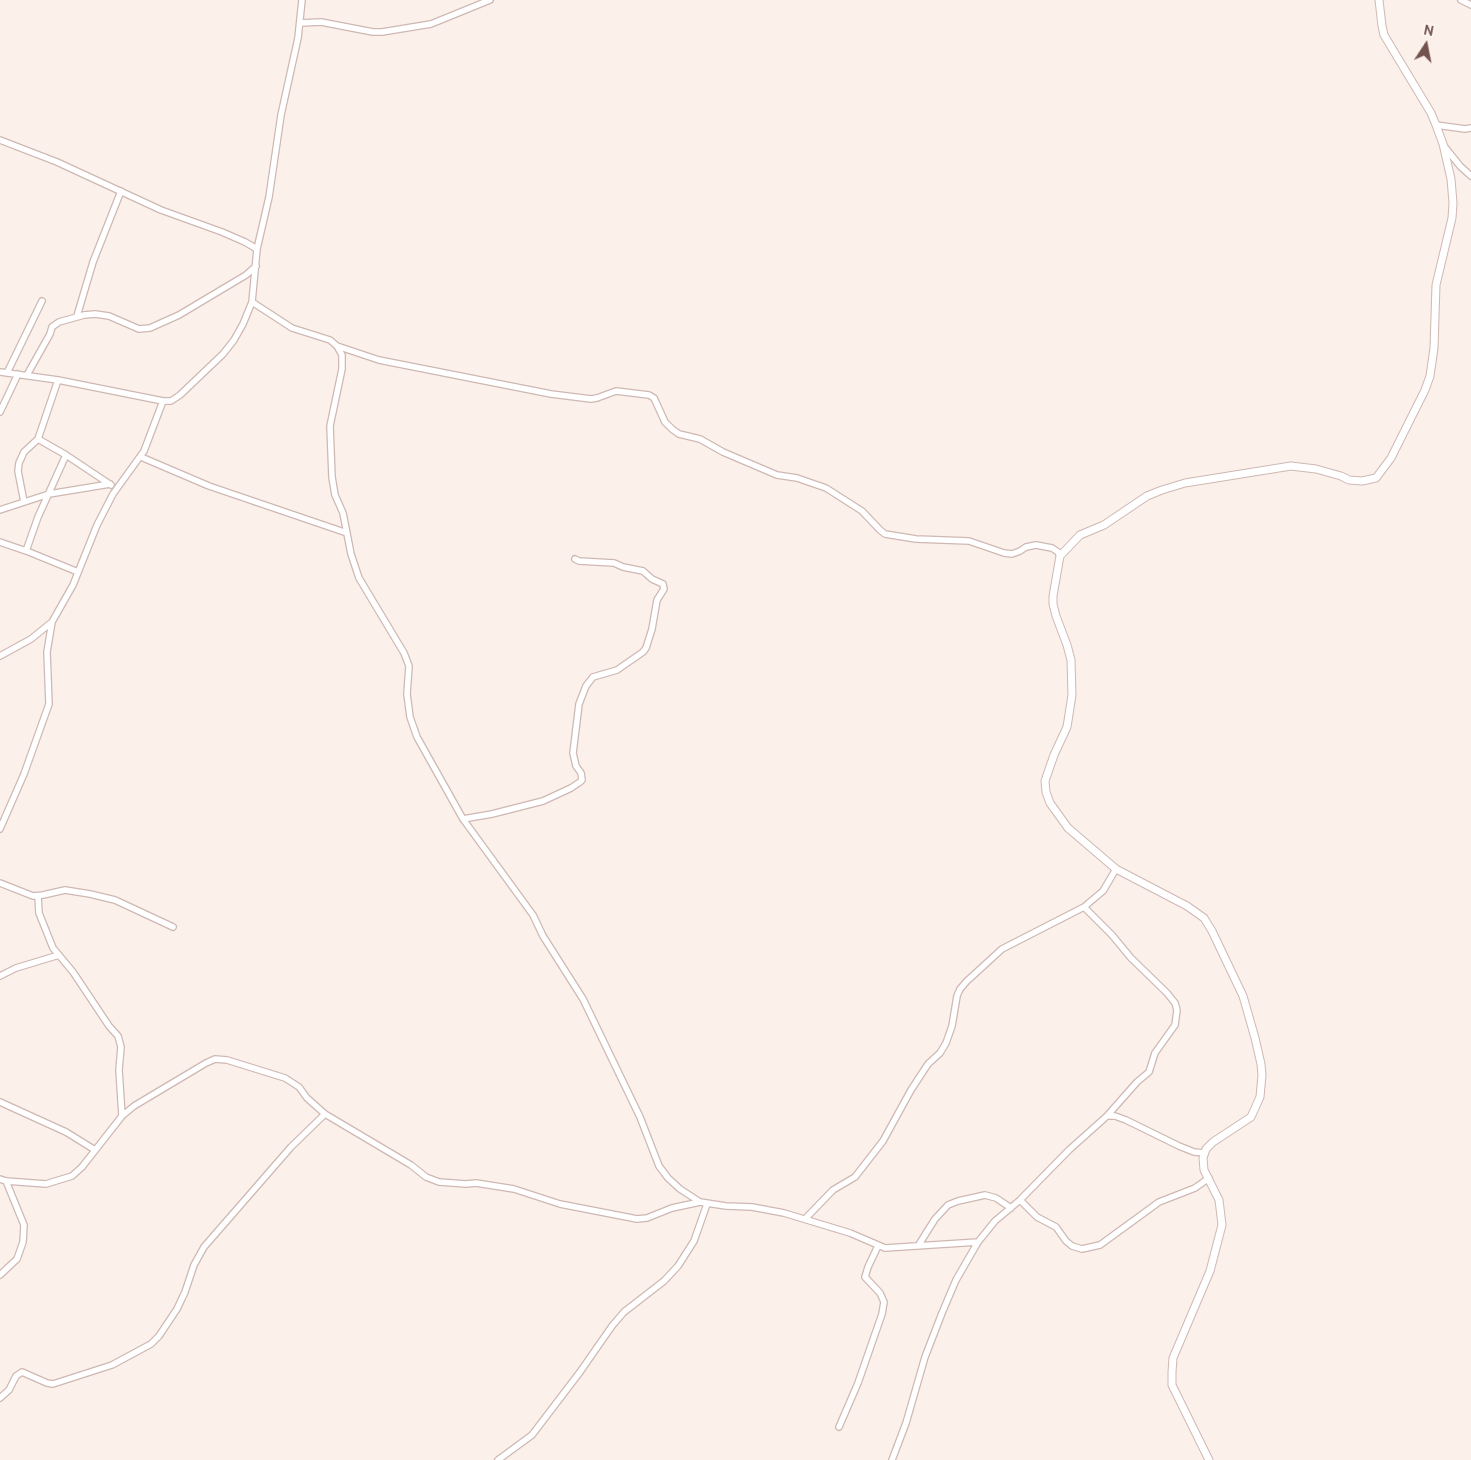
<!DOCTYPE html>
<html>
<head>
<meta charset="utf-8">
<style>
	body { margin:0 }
	#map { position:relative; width:1471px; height:1460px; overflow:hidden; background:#fbf0ea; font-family:Cabin,sans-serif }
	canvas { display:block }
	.north { position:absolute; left:1401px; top:20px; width:50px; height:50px; -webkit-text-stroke:4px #fef5f0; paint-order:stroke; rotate:11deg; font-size:14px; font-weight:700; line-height:20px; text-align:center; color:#74534f }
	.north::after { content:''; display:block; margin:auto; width:18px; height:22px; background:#74534f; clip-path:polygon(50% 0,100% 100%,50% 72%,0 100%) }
</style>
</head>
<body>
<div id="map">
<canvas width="1471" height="1460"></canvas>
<div class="north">N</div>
</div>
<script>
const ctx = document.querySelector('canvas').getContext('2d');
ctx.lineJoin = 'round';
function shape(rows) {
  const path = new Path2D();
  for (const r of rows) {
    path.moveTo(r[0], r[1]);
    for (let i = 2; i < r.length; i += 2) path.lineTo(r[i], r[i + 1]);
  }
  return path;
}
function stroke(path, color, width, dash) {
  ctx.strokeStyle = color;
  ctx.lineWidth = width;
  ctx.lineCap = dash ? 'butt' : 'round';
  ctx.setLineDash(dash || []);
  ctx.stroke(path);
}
const minor = shape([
	[1461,0,1471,5],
	[301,23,321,22,373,32,382,32,431,24,490,0],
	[1436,125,1465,129,1471,128],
	[0,140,57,162,161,210,222,232,245,242,257,249],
	[1444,146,1460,166,1471,176],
	[252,302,292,328,330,340,337,346,342,355,342,369,330,426,332,477,335,495,343,513,351,554,359,578,404,653,409,666,407,694,410,717,417,737,463,819,533,915,543,936,583,999,640,1117,659,1166,668,1178,680,1189,700,1202,726,1206,752,1207,784,1213,850,1233,885,1248,978,1242],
	[77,316,93,262,121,191],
	[337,346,379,360,551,394,591,399,597,398,616,391,649,395,654,398,665,422,672,429,679,434,700,439,723,452,777,475,797,478,826,488,862,511,880,530,885,534,916,539,969,541,1004,553,1012,554,1020,551,1026,547,1036,545,1052,548,1058,552,1060,556],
	[0,372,58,380,163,401,171,401,180,395,223,354,234,340,243,324,252,302,257,249,269,197,281,115,298,38,302,0],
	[7,373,42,301],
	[27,375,50,334,52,327,59,322,84,315,95,314,109,316,139,329,150,328,179,315,246,275,256,266],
	[0,412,18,374],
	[38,439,66,455,111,485],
	[141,457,209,486,347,533],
	[24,502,18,471,19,463,24,452,38,439,58,380],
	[0,510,49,494,110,484],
	[0,542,29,552,78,572],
	[26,551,38,517,66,455],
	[0,656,31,639,52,622,73,585,97,525,113,494,144,451,163,401],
	[463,819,492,814,543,801,571,788,580,782,582,780,581,773,576,766,573,753,579,704,586,686,593,677,617,670,643,652,646,648,652,629,657,600,664,589,663,584,652,579,643,571,623,567,614,563,579,561,575,559],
	[0,829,24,774,49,704,47,652,52,622],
	[0,883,33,896,43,895,65,890,90,894,115,900,173,927],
	[38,896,39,913,53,948,73,972,109,1026,118,1036,121,1047,119,1070,122,1116],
	[1084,907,1112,935,1131,958,1167,993,1175,1003,1177,1010,1175,1025,1155,1053,1149,1072,1137,1082,1107,1116],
	[0,976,16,968,59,955],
	[0,1102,66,1132,95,1150],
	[0,1179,6,1181,46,1184,72,1176,82,1167,122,1116,134,1106,206,1063,215,1059,227,1060,285,1078,299,1087,307,1098,325,1114,411,1165,426,1177,439,1182,466,1184,476,1183,514,1189,560,1204,637,1219,647,1218,672,1208,700,1202],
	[1020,1200,1037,1217,1056,1227,1066,1241,1072,1246,1082,1249,1100,1245,1159,1202,1195,1188,1209,1178],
	[805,1219,833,1190,855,1177,883,1141,911,1090,928,1064,940,1053,946,1043,952,1026,957,996,960,989,967,981,1002,949,1084,907,1103,891,1116,869],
	[918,1246,935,1219,948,1205,958,1201,985,1195,996,1198,1011,1208],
	[0,1275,17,1259,23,1242,24,1225,6,1181],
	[0,1398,9,1390,16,1376,22,1372,47,1383,53,1384,112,1365,151,1344,159,1336,177,1309,185,1292,194,1265,204,1247,291,1147,325,1114],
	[839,1427,858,1383,882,1314,884,1302,880,1293,865,1277,868,1267,878,1246],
	[498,1460,532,1435,580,1372,612,1326,624,1312,664,1281,678,1266,694,1241,707,1204],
	[892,1460,906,1423,925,1357,942,1313,956,1280,978,1242,995,1221,1020,1200,1069,1150,1107,1116,1115,1116,1126,1120,1179,1146,1194,1152,1205,1153]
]);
const tertiary = shape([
	[1209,1460,1172,1385,1172,1372,1173,1358,1210,1271,1222,1225,1219,1200,1204,1170,1203,1158,1206,1149,1213,1142,1251,1117,1260,1097,1262,1075,1261,1064,1255,1038,1243,996,1212,931,1204,918,1187,906,1116,869,1068,828,1050,803,1046,792,1045,781,1054,755,1067,727,1072,695,1071,660,1067,645,1056,616,1053,604,1053,596,1060,556,1080,535,1104,525,1147,496,1162,490,1185,483,1291,466,1316,469,1341,476,1349,480,1362,481,1376,478,1391,458,1425,390,1430,376,1434,348,1436,285,1452,218,1453,203,1451,179,1443,144,1436,125,1431,113,1384,35,1382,26,1379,0]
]);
stroke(minor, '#cfb8b3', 8);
stroke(tertiary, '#cfb8b3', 9);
stroke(minor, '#fff', 5.5);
stroke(tertiary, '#fff', 7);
</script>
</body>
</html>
